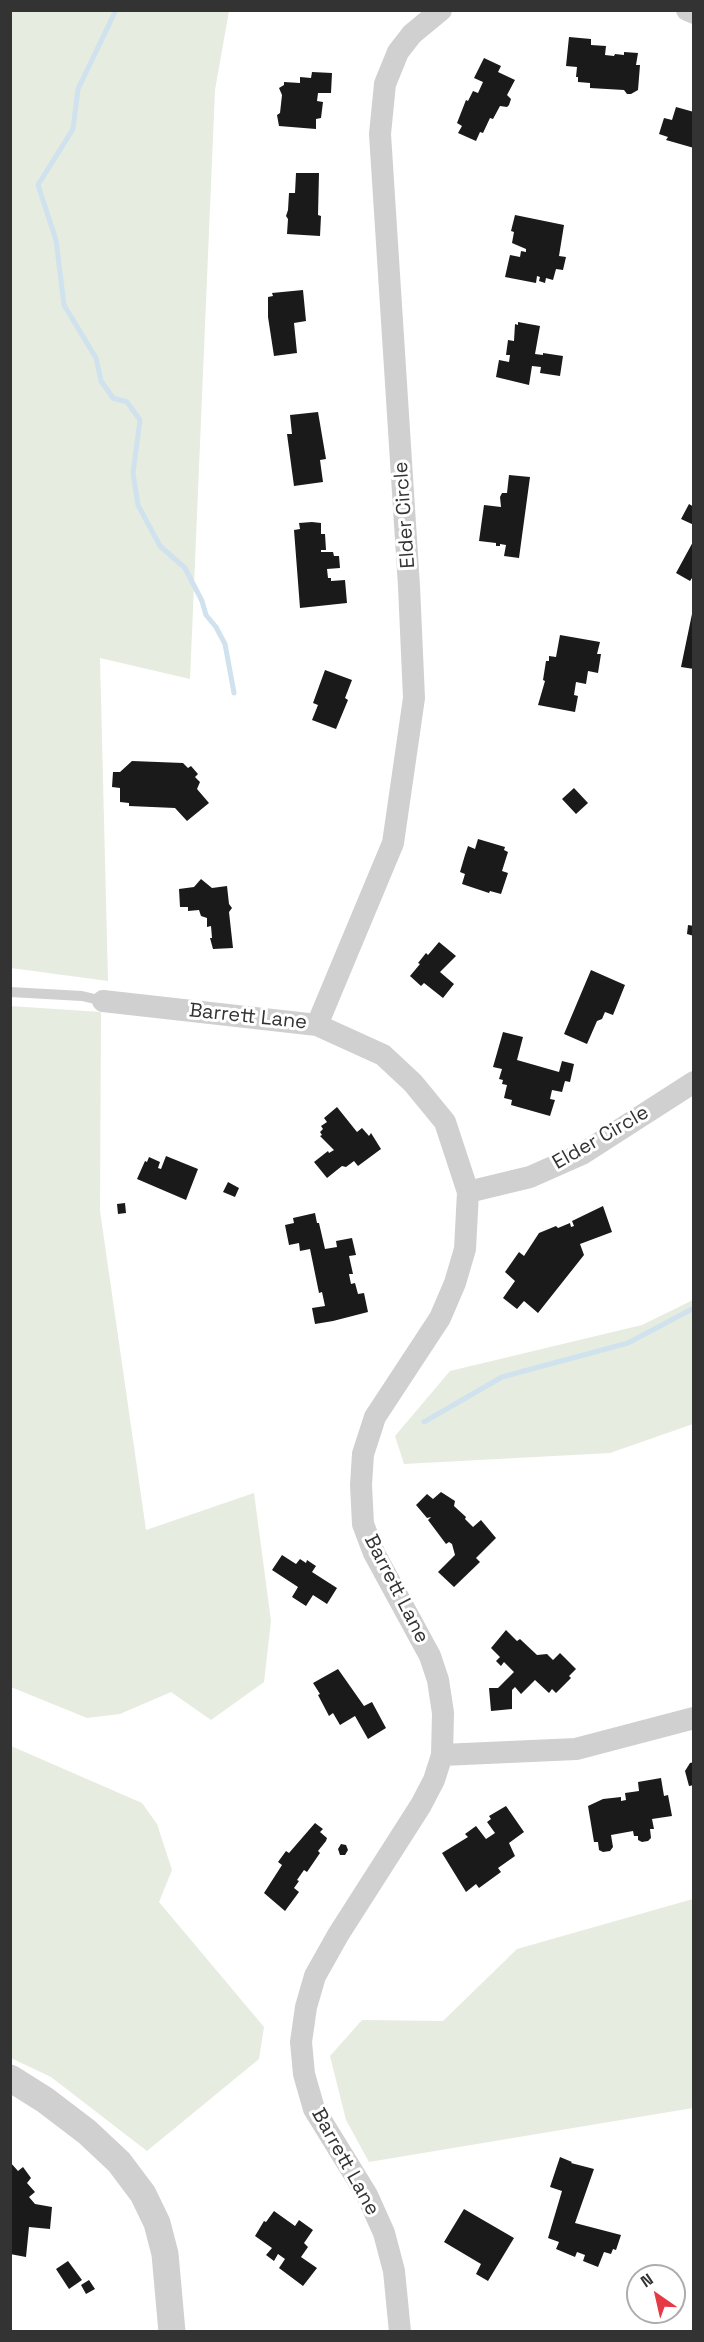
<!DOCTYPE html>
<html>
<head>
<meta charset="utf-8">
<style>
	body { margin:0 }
	#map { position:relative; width:704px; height:2342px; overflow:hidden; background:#fff; font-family:"Space Grotesk",sans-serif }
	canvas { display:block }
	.frame { position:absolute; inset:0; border:12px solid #333; pointer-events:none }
	.north { position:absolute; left:626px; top:2264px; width:60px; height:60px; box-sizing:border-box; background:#fff; border:2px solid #adadad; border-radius:50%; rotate:326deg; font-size:16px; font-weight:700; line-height:24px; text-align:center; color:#333 }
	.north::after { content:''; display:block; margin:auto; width:21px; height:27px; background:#e63946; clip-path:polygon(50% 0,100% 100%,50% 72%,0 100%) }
</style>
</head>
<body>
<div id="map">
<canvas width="704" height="2342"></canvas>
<div class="frame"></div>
<div class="north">N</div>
</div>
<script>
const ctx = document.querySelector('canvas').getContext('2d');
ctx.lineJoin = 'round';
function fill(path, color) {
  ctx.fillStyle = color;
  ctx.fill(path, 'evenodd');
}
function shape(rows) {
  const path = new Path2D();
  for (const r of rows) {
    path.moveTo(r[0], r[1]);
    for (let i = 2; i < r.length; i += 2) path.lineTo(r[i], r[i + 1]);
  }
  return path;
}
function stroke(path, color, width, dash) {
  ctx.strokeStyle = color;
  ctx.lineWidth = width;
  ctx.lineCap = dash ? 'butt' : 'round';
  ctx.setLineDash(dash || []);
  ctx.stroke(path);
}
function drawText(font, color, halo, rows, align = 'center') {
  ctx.font = font + ' "Space Grotesk",sans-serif';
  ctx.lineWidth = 6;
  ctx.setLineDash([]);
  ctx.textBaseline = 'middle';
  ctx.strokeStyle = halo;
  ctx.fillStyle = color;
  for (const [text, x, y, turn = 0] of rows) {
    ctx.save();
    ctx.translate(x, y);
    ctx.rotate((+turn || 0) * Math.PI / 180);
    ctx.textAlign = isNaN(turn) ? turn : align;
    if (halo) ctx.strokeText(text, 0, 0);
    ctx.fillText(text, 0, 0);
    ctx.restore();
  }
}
fill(shape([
	[11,10,229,11,215,90,190,679,100,658,108,981,11,968],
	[10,1006,101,1012,100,1211,146,1530,254,1493,271,1621,264,1682,211,1720,171,1692,120,1714,87,1718,11,1687],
	[693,1300,693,1424,610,1453,404,1464,395,1436,450,1371,642,1325],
	[11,1746,142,1803,157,1824,172,1870,159,1902,264,2027,259,2059,147,2151,51,2077,11,2058],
	[693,1899,693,2108,369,2162,346,2120,330,2056,362,2020,443,2021,517,1949]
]), '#e6ecdf');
stroke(shape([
	[116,10,78,89,73,129,38,185,56,240,64,305,96,358,101,381,113,398,127,402,140,420,133,473,138,505,160,546,185,568,202,601,206,615,216,627,225,644,234,693],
	[424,1422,502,1377,628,1343,694,1308]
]), '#cfe2ee', 5);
fill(shape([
	[569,37,591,39,591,45,606,46,605,55,614,56,615,54,624,55,624,52,638,53,636,65,640,65,638,90,631,94,627,94,624,90,590,88,590,83,578,82,578,77,576,77,577,67,566,66],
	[484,58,501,66,498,72,515,80,507,95,511,99,509,105,507,107,500,106,493,119,490,118,483,133,480,132,476,141,458,133,462,126,457,123,466,100,468,101,473,91,478,93,483,82,474,78],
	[312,72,332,73,331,93,318,93,317,101,323,102,321,118,316,119,316,129,279,126,277,115,280,113,282,95,279,88,284,85,284,82,300,83,300,77,311,78],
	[676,107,694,112,694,148,666,140,668,137,659,134,664,118,672,120],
	[296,173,319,173,318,215,321,216,320,236,287,234,288,219,286,216,288,210,289,193,295,193],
	[515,215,564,225,559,256,566,257,563,270,556,269,553,280,546,278,545,283,539,281,540,277,537,276,536,283,505,277,510,255,520,257,521,251,526,252,526,249,512,243,514,232,511,231],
	[303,290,306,321,294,323,297,353,274,356,268,317,268,297,273,296,272,293],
	[518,322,540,326,535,354,543,355,543,353,563,356,560,376,540,373,541,367,532,366,529,385,496,377,499,360,509,362,510,355,506,355,508,340,514,341,515,324,518,325],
	[318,412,326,459,320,460,323,482,294,486,287,434,292,434,290,415],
	[509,475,530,477,519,558,504,556,506,545,500,544,500,546,496,546,496,543,479,541,484,505,501,507,500,497,502,493,507,493],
	[689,504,694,507,694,525,681,519],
	[312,522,321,523,321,534,325,534,326,550,321,550,321,552,333,552,334,556,339,556,340,568,327,569,328,578,331,578,331,581,345,580,347,603,300,608,294,530,300,529,299,523],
	[694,540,694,575,690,581,676,573],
	[692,614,694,614,694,669,681,667],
	[560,635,600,642,597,654,601,654,598,673,588,671,586,684,576,682,574,695,578,696,575,712,538,705,545,681,543,680,546,661,549,661,549,656,556,657],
	[325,670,352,680,345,698,348,700,336,729,312,720,318,705,313,703],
	[132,761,183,763,188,768,191,766,198,774,195,777,200,782,197,789,209,803,187,821,175,808,129,806,129,803,120,802,120,788,112,787,113,772,120,772],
	[574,788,588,803,576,814,562,799],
	[478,839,505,847,504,850,508,852,502,871,508,873,501,894,490,891,489,893,462,884,465,874,460,872,465,855,468,846,475,849],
	[201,879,212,888,227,886,229,904,232,908,229,912,233,948,213,949,210,938,212,938,211,926,207,927,207,918,201,916,199,910,188,911,188,907,180,907,179,889,194,887],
	[688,925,694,926,694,936,687,934],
	[439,942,456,956,440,972,454,984,443,998,424,983,421,986,410,976,420,964,418,963,426,953,428,955],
	[591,970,625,985,613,1015,605,1012,602,1019,597,1021,587,1044,564,1034],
	[503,1032,523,1037,517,1060,559,1072,562,1061,574,1064,570,1082,565,1081,562,1092,552,1090,550,1099,555,1100,550,1116,511,1105,512,1100,504,1098,507,1085,502,1084,503,1080,499,1079,502,1069,493,1067],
	[337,1107,357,1132,362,1128,369,1136,371,1133,381,1149,358,1166,354,1161,346,1167,342,1166,327,1178,314,1162,328,1151,329,1153,334,1150,320,1136,322,1135,320,1132,323,1129,321,1126,327,1122,324,1118],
	[166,1156,198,1169,186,1200,137,1179,145,1161,147,1162,149,1157,160,1162,158,1168,161,1169],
	[228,1182,239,1188,235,1197,223,1192],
	[125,1203,126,1213,118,1214,117,1204],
	[603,1206,612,1232,580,1244,584,1255,538,1313,524,1301,517,1309,503,1298,515,1281,505,1272,519,1252,524,1256,539,1233,556,1226,558,1228,570,1223,571,1227,574,1226,572,1221],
	[315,1213,317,1223,319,1223,325,1249,337,1247,336,1241,352,1238,356,1255,349,1256,353,1274,349,1274,351,1284,355,1283,358,1294,364,1293,368,1312,333,1321,315,1324,312,1308,325,1306,322,1292,319,1293,310,1249,300,1251,299,1243,289,1245,285,1225,294,1223,293,1218],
	[441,1492,455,1501,454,1506,466,1517,465,1519,473,1527,481,1520,496,1538,476,1558,480,1562,454,1587,438,1572,455,1555,452,1544,449,1542,446,1544,428,1520,431,1517,427,1518,416,1505,427,1494,433,1499],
	[282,1555,296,1564,300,1559,306,1563,307,1560,316,1566,312,1572,337,1588,327,1604,313,1595,306,1606,292,1597,298,1587,272,1570],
	[506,1630,517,1641,520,1639,537,1655,547,1654,553,1660,560,1653,576,1669,569,1676,571,1678,556,1693,552,1689,549,1693,535,1680,521,1694,515,1687,512,1690,512,1709,491,1711,489,1688,498,1688,514,1672,504,1662,501,1666,496,1661,500,1657,491,1648],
	[338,1669,364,1706,372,1702,386,1728,368,1739,355,1716,340,1725,333,1713,329,1716,318,1695,320,1694,313,1683],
	[694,1762,694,1785,689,1786,685,1771,690,1763],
	[661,1778,664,1796,668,1795,672,1816,652,1819,654,1829,650,1829,651,1838,648,1841,642,1842,638,1840,638,1836,634,1836,633,1831,611,1835,613,1847,610,1851,603,1852,599,1850,598,1842,594,1842,588,1806,603,1799,621,1797,621,1801,626,1800,625,1793,639,1791,638,1782],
	[506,1806,524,1832,509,1843,515,1856,498,1868,501,1872,479,1888,476,1884,466,1892,442,1853,468,1837,465,1834,476,1826,486,1839,495,1833,487,1822,491,1819,489,1816],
	[315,1823,323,1829,320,1832,327,1838,326,1841,318,1851,320,1853,307,1872,304,1870,297,1880,299,1881,294,1888,299,1892,285,1911,264,1893,282,1865,278,1862,286,1851,289,1853],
	[341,1844,346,1845,348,1850,345,1855,340,1855,338,1849],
	[560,2157,572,2162,571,2163,594,2169,575,2223,621,2235,616,2250,613,2249,611,2254,604,2252,598,2267,583,2261,585,2255,577,2252,575,2257,556,2249,559,2242,548,2238,562,2191,550,2187],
	[10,2162,18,2171,23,2167,31,2178,27,2183,35,2192,29,2197,35,2204,52,2207,50,2229,29,2227,26,2257,10,2254],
	[464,2209,514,2238,488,2281,476,2274,481,2264,444,2242],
	[274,2211,295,2226,299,2220,313,2230,304,2243,308,2247,301,2257,317,2268,303,2286,279,2268,285,2259,278,2254,274,2261,266,2255,272,2248,255,2236,264,2221,266,2222],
	[68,2261,82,2280,69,2289,56,2269],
	[89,2280,95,2289,86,2294,81,2285]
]), '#1a1a1a');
stroke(shape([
	[10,992,82,996,103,1001]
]), '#d0d0d0', 10);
stroke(shape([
	[687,10,694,13],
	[103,1001,317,1025,383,1055,413,1083,445,1122,468,1192,465,1249,455,1283,440,1318,375,1417,363,1454,361,1485,363,1524,374,1553,430,1656,438,1680,443,1713,442,1755,434,1780,421,1805,338,1935,315,1976,306,2007,301,2042,304,2074,314,2109,367,2195,384,2233,394,2271,400,2332],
	[317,1025,393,843,414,698,409,586,380,134,385,84,398,52,412,34,441,10],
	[468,1192,530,1177,582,1154,694,1082],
	[442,1755,576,1749,694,1718]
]), '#d0d0d0', 22);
stroke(shape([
	[10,2078,45,2100,87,2132,119,2162,143,2194,157,2223,165,2254,172,2332]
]), '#d0d0d0', 27);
drawText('20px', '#333', '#fff', [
	["Elder Circle",405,515,-94],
	["Barrett Lane",248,1017,6],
	["Elder Circle",601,1138,-30],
	["Barrett Lane",396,1589,63],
	["Barrett Lane",345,2162,61]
]);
</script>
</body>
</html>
